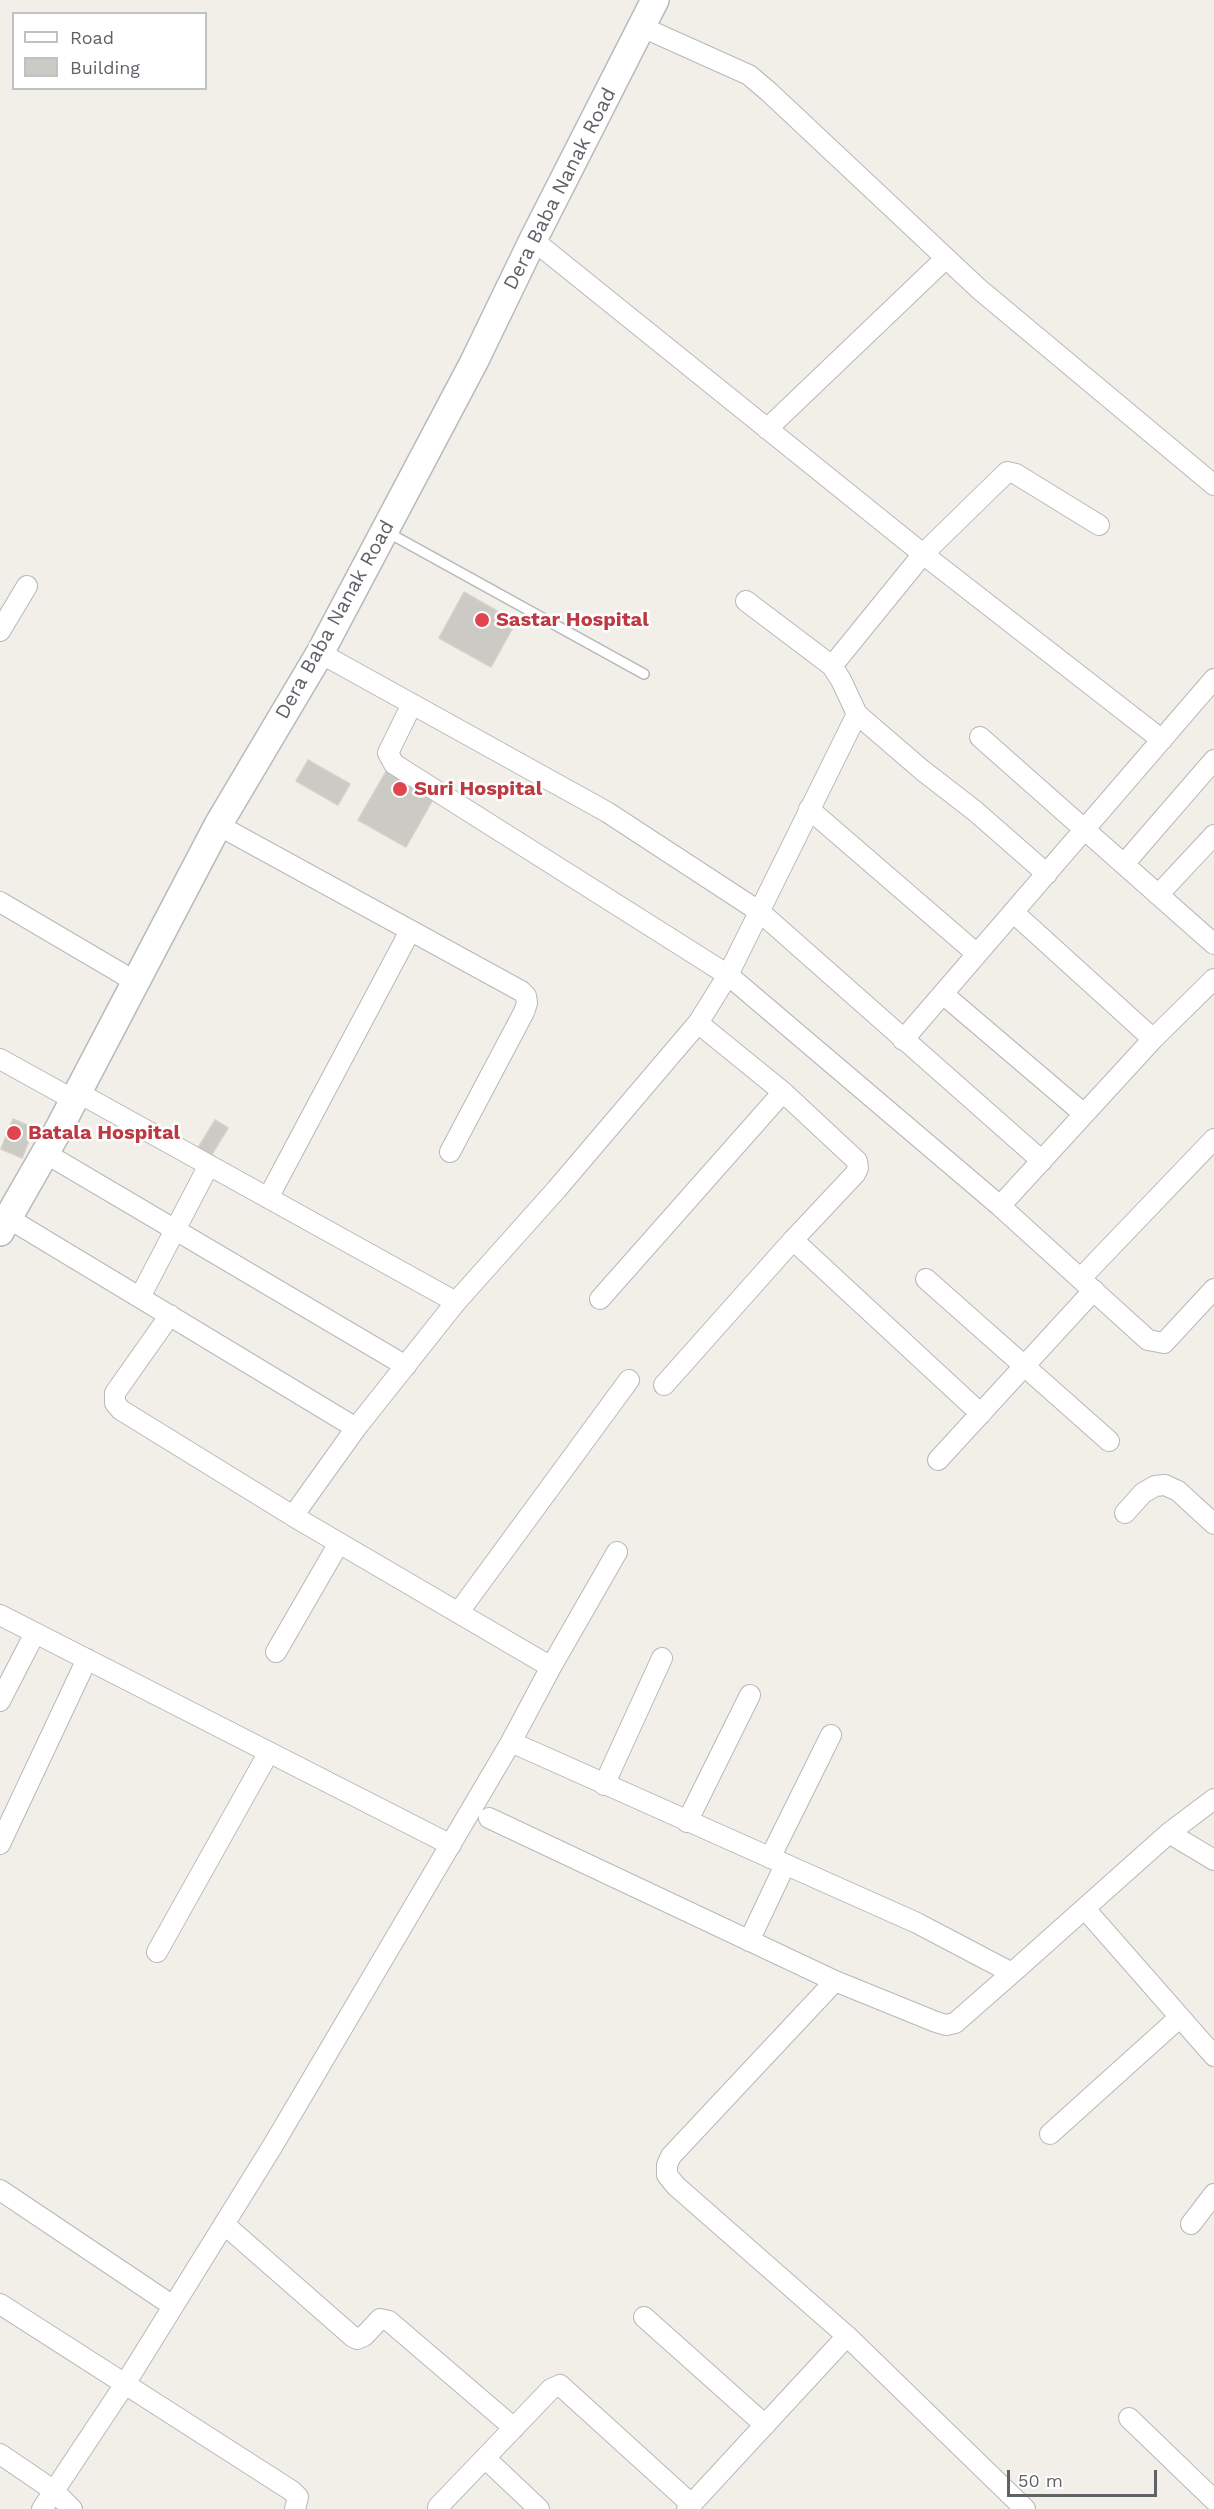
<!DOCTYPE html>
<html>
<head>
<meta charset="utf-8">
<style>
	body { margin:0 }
	#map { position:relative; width:1214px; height:2509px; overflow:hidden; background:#f1efe8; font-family:"Work Sans",sans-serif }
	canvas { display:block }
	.legend { position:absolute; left:12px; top:12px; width:195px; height:78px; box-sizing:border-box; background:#fff; border:2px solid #bfc1c3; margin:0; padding:8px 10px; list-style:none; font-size:18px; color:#5f6368 }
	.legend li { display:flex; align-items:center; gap:12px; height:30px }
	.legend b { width:30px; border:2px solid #bfc1c3 }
	.scale { position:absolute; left:1007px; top:2470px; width:150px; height:27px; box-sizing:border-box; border:3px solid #5f6368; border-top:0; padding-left:8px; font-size:18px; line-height:21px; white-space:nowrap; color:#5f6368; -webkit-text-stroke:4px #fff; paint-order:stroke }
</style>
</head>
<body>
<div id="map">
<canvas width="1214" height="2509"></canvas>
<ul class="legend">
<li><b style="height:8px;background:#fff"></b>Road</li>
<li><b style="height:16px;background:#cccac5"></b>Building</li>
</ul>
<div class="scale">50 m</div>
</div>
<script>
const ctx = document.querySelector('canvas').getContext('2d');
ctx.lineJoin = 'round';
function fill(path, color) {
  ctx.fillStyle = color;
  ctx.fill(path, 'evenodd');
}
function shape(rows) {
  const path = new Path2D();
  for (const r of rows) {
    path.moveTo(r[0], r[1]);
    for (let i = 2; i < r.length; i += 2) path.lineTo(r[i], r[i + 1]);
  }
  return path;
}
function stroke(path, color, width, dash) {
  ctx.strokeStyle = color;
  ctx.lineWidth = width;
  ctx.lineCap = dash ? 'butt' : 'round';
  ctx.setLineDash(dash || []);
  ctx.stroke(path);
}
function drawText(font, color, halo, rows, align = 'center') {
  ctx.font = font + ' "Work Sans",sans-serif';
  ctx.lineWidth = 5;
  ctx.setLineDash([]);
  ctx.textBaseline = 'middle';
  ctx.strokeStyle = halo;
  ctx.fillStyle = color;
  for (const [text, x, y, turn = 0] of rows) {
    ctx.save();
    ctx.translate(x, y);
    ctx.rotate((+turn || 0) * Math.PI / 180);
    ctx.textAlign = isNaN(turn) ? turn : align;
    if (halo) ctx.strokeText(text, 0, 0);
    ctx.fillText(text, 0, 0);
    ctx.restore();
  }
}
const building = shape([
	[464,592,516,622,491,667,439,638,464,592],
	[308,760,350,784,338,805,296,781,308,760],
	[388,768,435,796,406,847,358,820,388,768],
	[13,1119,34,1128,22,1158,1,1149,13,1119],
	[215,1120,228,1128,211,1156,198,1148,215,1120]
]);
fill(building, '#cccac5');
stroke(building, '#d6d1c6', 1.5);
const lane = shape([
	[387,532,644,674]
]);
const street = shape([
	[642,27,749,75,769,92,979,289,1214,485],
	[533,240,923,554,1162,740],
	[767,429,946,258],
	[746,601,832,666,841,680,857,714,922,770,975,811,1047,874],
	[0,631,27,586],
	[320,653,607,812,760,912,1042,1161],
	[832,666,923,554,1007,472,1016,474,1099,525],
	[412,704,388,753,394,764,728,975,1000,1206,1148,1340,1164,1343,1214,1289],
	[980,737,1214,944],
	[809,809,977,954],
	[218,825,521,991,526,996,527,1003,524,1012,450,1152],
	[1124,864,1214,760],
	[1158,895,1214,835],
	[0,902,136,982],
	[1013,912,1153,1039],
	[943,994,1084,1114],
	[698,1023,783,1092,857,1161,858,1168,855,1174,793,1240,981,1414],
	[903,1040,1214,679],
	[0,1059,74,1100],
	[77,1092,456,1302],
	[45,1153,406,1366],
	[268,1198,410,931],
	[1000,1206,1153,1039,1214,979],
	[8,1218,356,1428],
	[1081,1278,1214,1139],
	[926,1279,1109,1441],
	[140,1297,209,1165],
	[600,1299,783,1092],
	[664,1385,793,1240],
	[938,1460,1094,1290],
	[1125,1513,1143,1493,1155,1486,1165,1485,1178,1491,1214,1524],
	[293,1516,356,1428,456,1302,556,1190,698,1023,728,975,857,714],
	[458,1613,629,1380],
	[0,1615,451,1845],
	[276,1652,339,1543],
	[551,1667,617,1552],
	[0,1701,35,1633],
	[511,1742,917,1923,1012,1973,1169,1833,1214,1799],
	[604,1785,662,1658],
	[489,1818,835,1981,936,2022,946,2025,955,2023,1012,1973],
	[687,1822,750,1695],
	[1169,1833,1214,1860],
	[0,1844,87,1659],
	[770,1858,831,1735],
	[1086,1910,1214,2056],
	[749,1941,785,1865],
	[157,1952,269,1752],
	[835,1981,671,2156,667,2165,667,2175,676,2186,847,2336,1025,2509],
	[1050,2134,1180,2017],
	[0,2190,173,2306],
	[224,2224,353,2337,357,2339,364,2336,380,2319,389,2321,514,2428],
	[1191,2224,1214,2194],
	[0,2304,292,2491,298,2497,295,2509],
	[644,2317,765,2425],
	[1129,2418,1214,2500],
	[0,2454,53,2490,72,2509],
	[485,2458,539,2509],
	[438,2507,551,2389,560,2385,691,2504],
	[42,2509,125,2384,272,2147,511,1742,551,1667,293,1516,121,1410,115,1403,115,1393,170,1315],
	[687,2509,847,2336]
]);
const secondary = shape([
	[0,1232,56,1134,218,825,320,653,474,362,533,240,655,0]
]);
stroke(lane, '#b5b8bc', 12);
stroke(street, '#b5b8bc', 22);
stroke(secondary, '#b6babf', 30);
stroke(lane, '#fff', 9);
stroke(street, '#fff', 20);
stroke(secondary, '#fff', 27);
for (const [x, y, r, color] of [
	[482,620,8,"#e0444e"],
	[400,789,8,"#e0444e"],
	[14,1133,8,"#e0444e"]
]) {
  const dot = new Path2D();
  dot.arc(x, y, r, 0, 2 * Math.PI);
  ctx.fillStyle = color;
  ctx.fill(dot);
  stroke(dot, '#fff', 2);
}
drawText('20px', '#5f6368', '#fff', [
	["Dera Baba Nanak Road",560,189,-63],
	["Dera Baba Nanak Road",335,620,-61]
]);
drawText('bold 20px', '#be3a42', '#fff', [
	["Sastar Hospital",496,620],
	["Suri Hospital",414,789],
	["Batala Hospital",28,1133]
], 'left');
</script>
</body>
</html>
